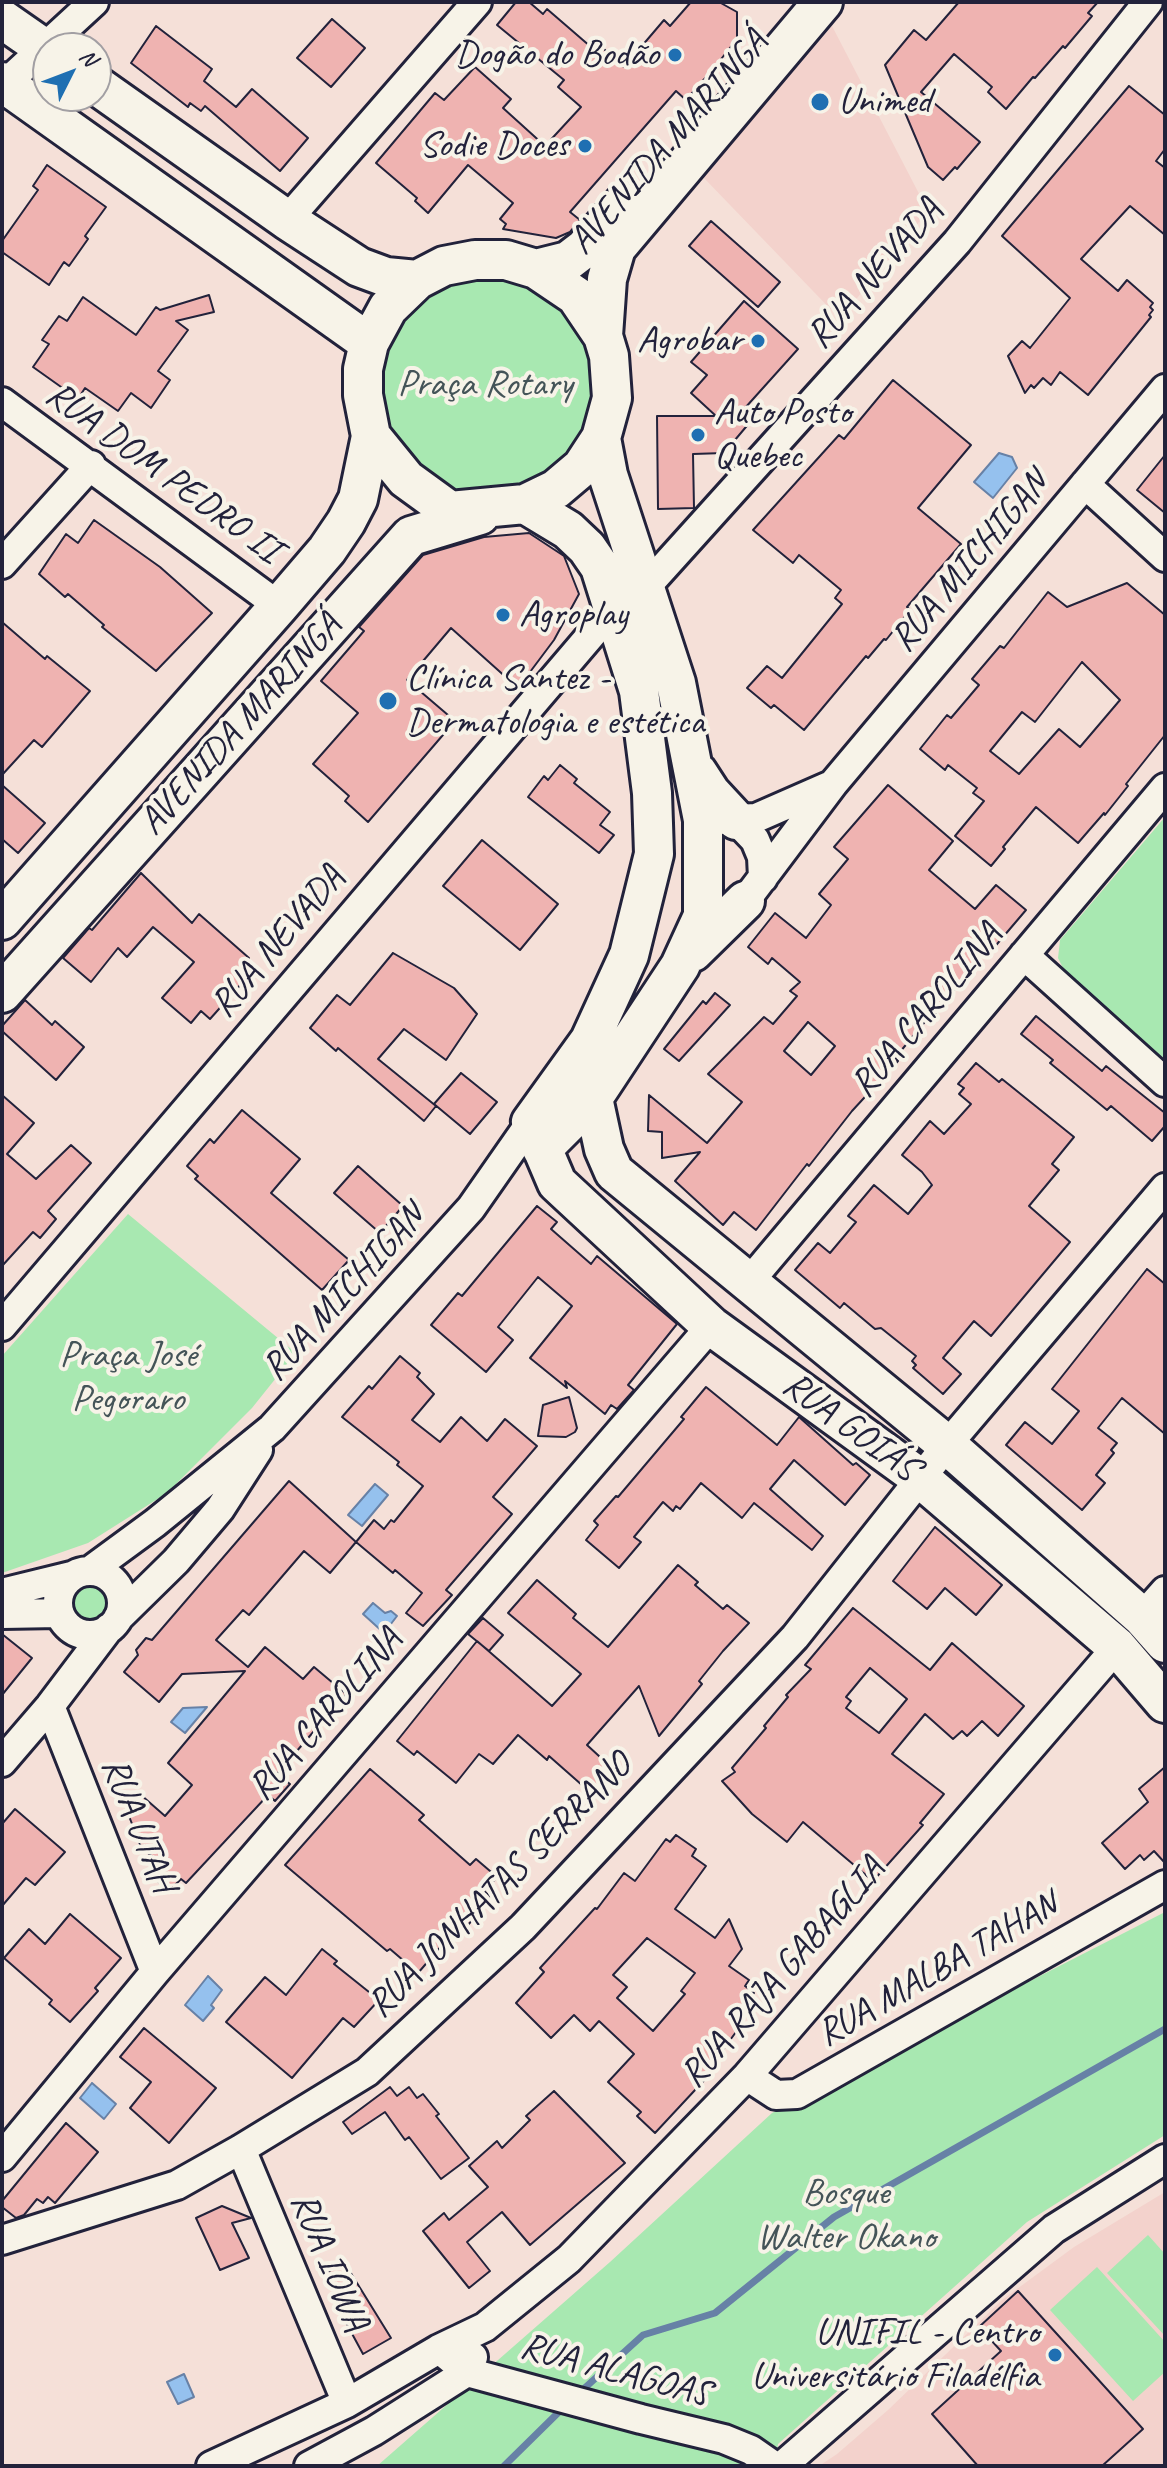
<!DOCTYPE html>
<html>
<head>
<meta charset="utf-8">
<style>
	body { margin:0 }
	#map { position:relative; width:1167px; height:2468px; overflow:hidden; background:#f5e0d8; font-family:Caveat,sans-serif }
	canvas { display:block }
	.frame { position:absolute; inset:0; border:4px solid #22223b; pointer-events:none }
	.north { position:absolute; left:32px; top:32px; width:80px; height:80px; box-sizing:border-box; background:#f7f3e8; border:2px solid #a29fa3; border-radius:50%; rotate:48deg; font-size:22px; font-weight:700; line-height:32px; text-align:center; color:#22223b }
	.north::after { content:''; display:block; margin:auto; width:28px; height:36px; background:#1f6fb2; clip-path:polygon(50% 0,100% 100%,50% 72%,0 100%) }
</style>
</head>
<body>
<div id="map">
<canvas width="1167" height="2468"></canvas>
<div class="frame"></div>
<div class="north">N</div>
</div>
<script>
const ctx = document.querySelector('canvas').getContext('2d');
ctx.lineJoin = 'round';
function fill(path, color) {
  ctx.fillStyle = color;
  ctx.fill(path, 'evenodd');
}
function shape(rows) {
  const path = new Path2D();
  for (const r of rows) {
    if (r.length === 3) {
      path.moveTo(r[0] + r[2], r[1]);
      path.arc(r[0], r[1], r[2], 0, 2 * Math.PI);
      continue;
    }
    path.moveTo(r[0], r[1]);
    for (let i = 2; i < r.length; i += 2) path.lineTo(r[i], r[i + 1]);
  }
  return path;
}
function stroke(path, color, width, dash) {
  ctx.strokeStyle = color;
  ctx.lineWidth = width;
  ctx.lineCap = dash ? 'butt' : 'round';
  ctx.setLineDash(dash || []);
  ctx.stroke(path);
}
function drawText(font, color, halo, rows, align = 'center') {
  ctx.font = font + ' Caveat,sans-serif';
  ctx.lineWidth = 8;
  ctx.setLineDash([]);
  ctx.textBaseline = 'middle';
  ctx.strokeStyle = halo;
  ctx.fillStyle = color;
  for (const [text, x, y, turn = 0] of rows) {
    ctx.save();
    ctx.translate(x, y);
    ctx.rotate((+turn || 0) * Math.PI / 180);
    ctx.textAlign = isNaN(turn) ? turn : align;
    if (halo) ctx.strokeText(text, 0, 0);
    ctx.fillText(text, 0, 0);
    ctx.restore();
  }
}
fill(shape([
	[832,26,928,211,840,319,703,177],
	[1165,2192,1165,2466,819,2466,837,2454,888,2410,1002,2300,1074,2247]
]), '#f3d2cc');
fill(shape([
	[485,385,112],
	[1165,817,1165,1064,1067,976,1058,958,1060,940],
	[128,1214,296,1353,252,1408,167,1493,88,1543,2,1573,2,1356],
	[89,1602,20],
	[1165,1912,1165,2135,1027,2222,778,2444,775,2466,377,2466,610,2262,772,2113],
	[1148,2235,1165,2254,1165,2336,1107,2273],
	[1097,2267,1165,2342,1165,2372,1133,2401,1050,2310]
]), '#a8e8b1');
const water = shape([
	[999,453,1012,457,1017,468,993,498,974,482,999,453],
	[375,1484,388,1495,362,1526,348,1515,375,1484],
	[373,1603,385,1613,391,1611,397,1616,384,1633,363,1614,373,1603],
	[207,1707,185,1733,171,1722,183,1708,207,1707],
	[208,1976,222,1990,211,2005,214,2008,203,2021,185,2005,208,1976],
	[92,2083,116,2104,104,2119,80,2098,92,2083],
	[184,2374,194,2397,178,2404,167,2382,184,2374]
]);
fill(water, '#95c1ee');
stroke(water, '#6781a6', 2);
stroke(shape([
	[577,2395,643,2335,715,2313,834,2217,1165,2029],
	[504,2466,565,2406]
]), '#6781a6', 7);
const building = shape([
	[516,2,529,2,543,14,547,9,591,47,596,42,624,67,664,20,670,26,691,2,719,2,737,12,737,39,714,68,686,100,676,91,570,212,580,220,570,232,556,238,503,229,506,224,500,219,513,203,468,165,428,213,415,201,417,198,376,163,435,93,444,100,475,67,511,99,503,108,545,146,581,107,558,87,564,80,497,25,516,2],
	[959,2,1098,2,1088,13,1092,16,1065,48,1063,46,1035,78,1033,77,1006,109,988,92,992,87,954,54,921,92,980,142,957,169,955,167,943,180,928,167,885,65,914,30,926,40,959,2],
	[332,19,365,48,331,87,297,58,332,19],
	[156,26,212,69,204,81,236,107,252,89,308,138,280,171,205,106,201,111,190,103,188,107,131,63,156,26],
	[1129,86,1165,115,1165,149,1156,161,1165,168,1165,235,1130,206,1081,259,1118,291,1127,280,1153,303,1150,307,1153,310,1149,315,1151,317,1088,395,1060,372,1051,385,1043,378,1034,388,1031,385,1025,393,1008,356,1022,341,1030,348,1070,298,1002,236,1129,86],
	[47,165,106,207,85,236,88,239,69,266,64,262,49,285,2,252,2,241,38,190,33,186,47,165],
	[711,221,780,282,758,307,689,246,711,221],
	[209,295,214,312,176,321,188,330,158,371,170,380,151,408,131,393,118,411,85,388,78,399,33,367,49,344,42,340,59,316,67,321,83,297,136,335,156,307,160,310,209,295],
	[744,301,798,349,745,408,756,415,724,453,693,454,694,508,658,509,657,416,716,416,691,393,707,375,691,362,744,301],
	[893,380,971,445,918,508,961,544,907,607,910,610,886,640,884,639,868,658,866,656,804,730,774,705,771,708,747,688,767,666,782,678,842,604,835,598,841,590,799,555,793,563,753,530,839,435,844,439,893,380],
	[1165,455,1165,513,1137,490,1165,455],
	[94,520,160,567,212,613,156,671,102,627,104,625,68,594,65,597,39,574,66,534,78,543,94,520],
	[529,533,564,556,579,594,554,640,518,688,451,628,407,680,455,721,368,822,345,801,349,796,313,764,358,713,321,681,364,631,359,627,423,555,484,537,529,533],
	[1127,583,1165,615,1165,735,1126,784,1128,786,1105,815,1104,813,1078,843,1036,807,1003,847,1005,849,991,866,955,836,984,801,973,793,977,788,948,765,945,770,920,749,947,715,951,718,979,685,972,679,1000,646,1004,648,1048,592,1067,607,1127,583],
	[1082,662,1120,700,1080,747,1059,729,1019,774,990,751,1022,712,1035,722,1082,662],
	[2,622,45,659,47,656,90,691,42,747,34,740,2,775,2,622],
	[560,765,577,779,574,783,610,812,600,825,614,835,599,853,528,797,544,776,548,780,560,765],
	[2,785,45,823,18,853,2,839,2,785],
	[888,785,953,841,929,870,975,909,996,885,1026,910,986,957,982,954,931,1020,928,1018,895,1058,898,1061,852,1111,809,1166,807,1164,756,1230,734,1212,723,1225,675,1181,700,1152,662,1158,662,1132,648,1131,649,1095,707,1143,742,1102,708,1074,764,1017,773,1024,797,996,790,991,800,982,772,958,768,964,748,947,775,913,806,938,831,905,819,894,848,859,834,847,888,785],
	[808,1022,835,1046,811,1075,784,1051,808,1022],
	[482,840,558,904,520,950,443,886,482,840],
	[141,873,192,923,199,914,249,958,242,966,251,973,210,1019,201,1011,191,1023,162,998,194,962,153,927,127,957,118,948,91,982,63,958,89,928,92,930,141,873],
	[393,953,454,988,477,1014,446,1060,404,1029,378,1059,436,1106,424,1121,338,1048,336,1051,310,1028,337,995,350,1005,393,953],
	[715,993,730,1005,679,1061,664,1049,703,1001,706,1004,715,993],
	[25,1000,52,1025,55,1021,84,1047,56,1080,2,1031,2,1026,25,1000],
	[1036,1016,1102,1071,1106,1066,1165,1113,1165,1126,1152,1141,1111,1106,1107,1110,1050,1063,1053,1060,1021,1034,1036,1016],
	[976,1063,999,1082,1002,1079,1074,1137,1052,1164,1059,1170,1029,1206,1070,1242,991,1336,974,1321,943,1358,961,1374,943,1394,913,1368,916,1365,912,1361,916,1356,881,1328,875,1329,844,1303,840,1308,795,1270,818,1243,830,1253,856,1222,848,1216,874,1185,908,1214,932,1185,922,1172,902,1155,930,1121,944,1134,971,1104,959,1094,964,1088,958,1084,976,1063],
	[461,1073,497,1102,470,1134,434,1104,461,1073],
	[2,1095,34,1123,7,1154,36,1179,71,1145,91,1163,48,1211,56,1219,40,1238,33,1232,2,1266,2,1095],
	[242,1110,300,1159,271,1193,349,1260,322,1290,195,1179,198,1176,187,1166,210,1139,214,1143,242,1110],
	[358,1166,403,1206,380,1233,334,1193,358,1166],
	[537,1206,557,1222,551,1229,591,1264,597,1256,677,1324,628,1385,634,1390,617,1409,611,1405,605,1414,565,1381,567,1388,530,1358,572,1306,538,1277,498,1327,513,1340,486,1372,431,1325,458,1293,462,1296,537,1206],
	[1147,1269,1165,1284,1165,1434,1122,1398,1098,1428,1117,1443,1111,1450,1114,1453,1096,1475,1105,1483,1082,1510,1006,1445,1025,1422,1052,1444,1079,1411,1052,1389,1147,1269],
	[400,1356,420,1373,417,1377,434,1394,412,1420,440,1442,461,1417,487,1441,505,1419,537,1446,493,1497,512,1514,446,1590,452,1595,423,1626,406,1613,422,1593,395,1570,393,1573,356,1542,330,1573,304,1551,249,1615,243,1610,216,1640,248,1667,265,1647,303,1679,314,1667,346,1694,277,1774,290,1784,275,1801,268,1795,186,1883,181,1879,169,1891,153,1877,163,1866,141,1847,127,1811,141,1795,165,1816,192,1785,168,1763,245,1671,182,1674,159,1702,124,1672,138,1655,136,1650,146,1638,152,1640,289,1481,356,1542,374,1520,384,1529,391,1520,394,1522,423,1486,397,1465,399,1462,342,1417,369,1386,372,1389,400,1356],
	[706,1387,777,1445,799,1417,853,1465,856,1463,870,1475,845,1505,794,1460,770,1489,823,1536,812,1550,754,1503,742,1518,701,1483,680,1509,676,1506,673,1511,663,1502,634,1537,641,1542,619,1568,586,1540,598,1525,594,1521,616,1496,618,1497,684,1419,681,1417,706,1387],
	[569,1397,577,1428,575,1432,566,1437,538,1436,543,1405,569,1397],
	[935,1527,1002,1585,976,1615,945,1588,927,1609,893,1581,935,1527],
	[678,1565,698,1582,695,1585,723,1609,727,1605,749,1623,723,1651,699,1681,702,1684,659,1736,639,1686,587,1745,612,1768,591,1793,549,1756,547,1760,518,1735,493,1764,479,1754,456,1783,417,1751,414,1755,397,1741,477,1641,552,1706,581,1674,508,1613,537,1580,576,1614,573,1618,608,1647,678,1565],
	[853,1608,930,1670,952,1643,1024,1706,998,1736,982,1721,967,1736,962,1731,953,1739,925,1714,892,1754,944,1794,920,1823,923,1825,873,1881,803,1822,787,1842,752,1814,722,1781,735,1772,732,1768,766,1728,764,1726,788,1697,786,1695,811,1669,805,1665,853,1608],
	[870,1668,907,1699,879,1733,846,1708,851,1701,846,1697,870,1668],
	[483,1618,503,1635,489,1651,468,1634,483,1618],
	[2,1634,32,1658,2,1695,2,1634],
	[1165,1767,1165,1863,1154,1851,1144,1860,1140,1855,1125,1869,1102,1843,1148,1802,1139,1789,1165,1767],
	[370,1769,424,1815,419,1820,470,1865,476,1859,497,1877,484,1891,490,1896,474,1915,476,1916,447,1948,443,1944,418,1973,390,1949,387,1951,285,1865,370,1769],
	[15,1809,65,1852,35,1885,26,1878,2,1906,2,1824,15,1809],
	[676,1835,696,1849,692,1856,706,1866,675,1909,715,1938,729,1919,742,1949,729,1966,749,1980,745,1986,754,1993,737,2016,744,2021,706,2073,709,2075,655,2133,637,2116,641,2112,608,2082,634,2054,599,2021,590,2031,574,2015,551,2038,516,2003,544,1972,540,1968,595,1908,597,1909,624,1873,635,1881,666,1839,670,1842,676,1835],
	[647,1938,695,1973,681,1991,685,1994,653,2031,617,1998,627,1987,613,1975,647,1938],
	[70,1914,121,1958,95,1988,98,1991,70,2022,49,2004,52,2000,4,1958,29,1929,45,1944,70,1914],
	[322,1949,337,1961,334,1964,379,2000,354,2027,343,2018,292,2078,226,2022,265,1977,286,1995,322,1949],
	[144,2028,216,2088,169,2143,130,2108,151,2082,120,2057,144,2028],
	[390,2087,397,2096,409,2087,417,2098,423,2094,439,2114,436,2116,469,2158,441,2179,409,2137,405,2140,385,2112,352,2134,343,2122,390,2087],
	[554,2091,625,2163,530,2245,502,2212,467,2242,490,2271,469,2288,423,2231,444,2213,449,2220,488,2187,469,2166,497,2141,502,2148,530,2120,526,2116,554,2091],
	[66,2123,98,2152,55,2203,48,2197,43,2203,37,2199,24,2215,16,2218,2,2207,2,2201,66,2123],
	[222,2206,251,2218,232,2223,249,2258,220,2270,196,2218,222,2206],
	[344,2262,391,2338,363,2354,343,2317,348,2314,325,2274,344,2262],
	[1018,2291,1143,2429,1102,2466,978,2466,932,2414,1001,2351,979,2327,1018,2291]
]);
fill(building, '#efb3b1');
stroke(building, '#22223b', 2);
const minor = shape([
	[5,84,94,2],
	[287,220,477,2],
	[2,402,279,606],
	[1085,484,1165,557],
	[2,564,91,465],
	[646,587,957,242,1148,2],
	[717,820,756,818,829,786],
	[736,820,755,840,762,857,763,878],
	[730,909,745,901,833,784,1165,389],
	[1024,955,1165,1082],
	[748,1283,1165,788],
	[2,1326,614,608],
	[91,1570,155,1523,272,1428,471,1208,531,1122],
	[90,1603,32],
	[2,1593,71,1576],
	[2,1614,59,1613],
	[1142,1617,1165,1591],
	[118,1618,176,1561,220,1509,258,1450],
	[50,1706,155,1972],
	[2,1762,50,1706,109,1628],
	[747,2076,776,2095,797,2094,1165,1885],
	[241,2149,347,2403],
	[2,2157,155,1972,711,1326],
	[2,2240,177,2185,241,2149,367,2072,523,1927,795,1637,947,1445,1165,1188],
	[439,2349,467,2372,641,2419,724,2439,751,2450,774,2466],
	[211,2466,347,2403,439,2349,485,2327,569,2259,747,2076,1117,1647],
	[309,2466,374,2431,467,2372,473,2357],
	[782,2466,1054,2229,1165,2159]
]);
const secondary = shape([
	[2,19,48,51],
	[2,82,369,343],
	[96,85,287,220,359,267,386,277,417,280],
	[536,269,568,261,585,248,624,203],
	[603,336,607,279,616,248,823,2],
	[525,504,568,530,587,548,600,567,639,691,652,793,654,854,629,955,590,1040,531,1122,557,1183,711,1326,920,1478,1117,1647,1165,1703],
	[698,773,711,793,736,820],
	[2,920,279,606,327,550,346,522,358,499,371,436,363,395,363,369,369,343,388,308,417,280,444,266,475,260,506,260,536,269,576,296,603,336,609,356,612,398,601,438,582,467,556,489,525,504,450,511,406,479,371,436],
	[693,952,745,901],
	[2,993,411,536,480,515],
	[593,1098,604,1149,614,1172,947,1445,1142,1617,1165,1643],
	[542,1149,593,1098,680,966,703,916,703,820,676,683,608,475,601,438]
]);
stroke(minor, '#22223b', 34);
stroke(secondary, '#22223b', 44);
stroke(minor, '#f7f3e8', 28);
stroke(secondary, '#f7f3e8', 38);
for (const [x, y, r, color] of [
	[675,55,8,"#1f6fb2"],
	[820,102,10,"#1f6fb2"],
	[585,146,8,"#1f6fb2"],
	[758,341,8,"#1f6fb2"],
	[698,435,8,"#1f6fb2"],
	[503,615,8,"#1f6fb2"],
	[388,701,10,"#1f6fb2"],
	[1055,2355,8,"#1f6fb2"]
]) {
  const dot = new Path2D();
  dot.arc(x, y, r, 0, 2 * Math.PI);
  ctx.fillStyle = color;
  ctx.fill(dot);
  stroke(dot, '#f7f3e8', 3);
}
drawText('38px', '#22223b', '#f7f3e8', [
	["Dogão do Bodão",659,55],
	["Unimed",838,102,"left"],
	["Sodie Doces",569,146],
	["Agrobar",742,341],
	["Auto Posto",714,413,"left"],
	["Quebec",714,457,"left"],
	["Agroplay",519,615,"left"],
	["Clínica Santez -",406,679,"left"],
	["Dermatologia e estética",406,723,"left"],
	["UNIFIL - Centro",1039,2333],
	["Universitário Filadélfia",1039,2377]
], 'right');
drawText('38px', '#22223b', '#f7f3e8', [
	["AVENIDA MARINGÁ",669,143,-49],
	["RUA NEVADA",875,274,-49],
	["RUA DOM PEDRO II",163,473,36],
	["RUA MICHIGAN",970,562,-50],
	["AVENIDA MARINGÁ",241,725,-48],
	["RUA NEVADA",278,942,-50],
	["RUA CAROLINA",927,1011,-50],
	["RUA MICHIGAN",344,1293,-48],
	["RUA GOIÁS",850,1427,36],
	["RUA CAROLINA",326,1715,-49],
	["RUA UTAH",138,1825,68],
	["RUA JONHATAS SERRANO",500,1886,-45],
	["RUA MALBA TAHAN",938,1970,-30],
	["RUA RAJA GABAGLIA",783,1973,-49],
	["RUA IOWA",329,2262,67],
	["RUA ALAGOAS",615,2371,15]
]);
drawText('38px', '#445458', '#f7f3e8', [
	["Praça Rotary",485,385],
	["Praça José",128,1356],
	["Pegoraro",128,1400],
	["Bosque",846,2194],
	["Walter Okano",846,2238]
]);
</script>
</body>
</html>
